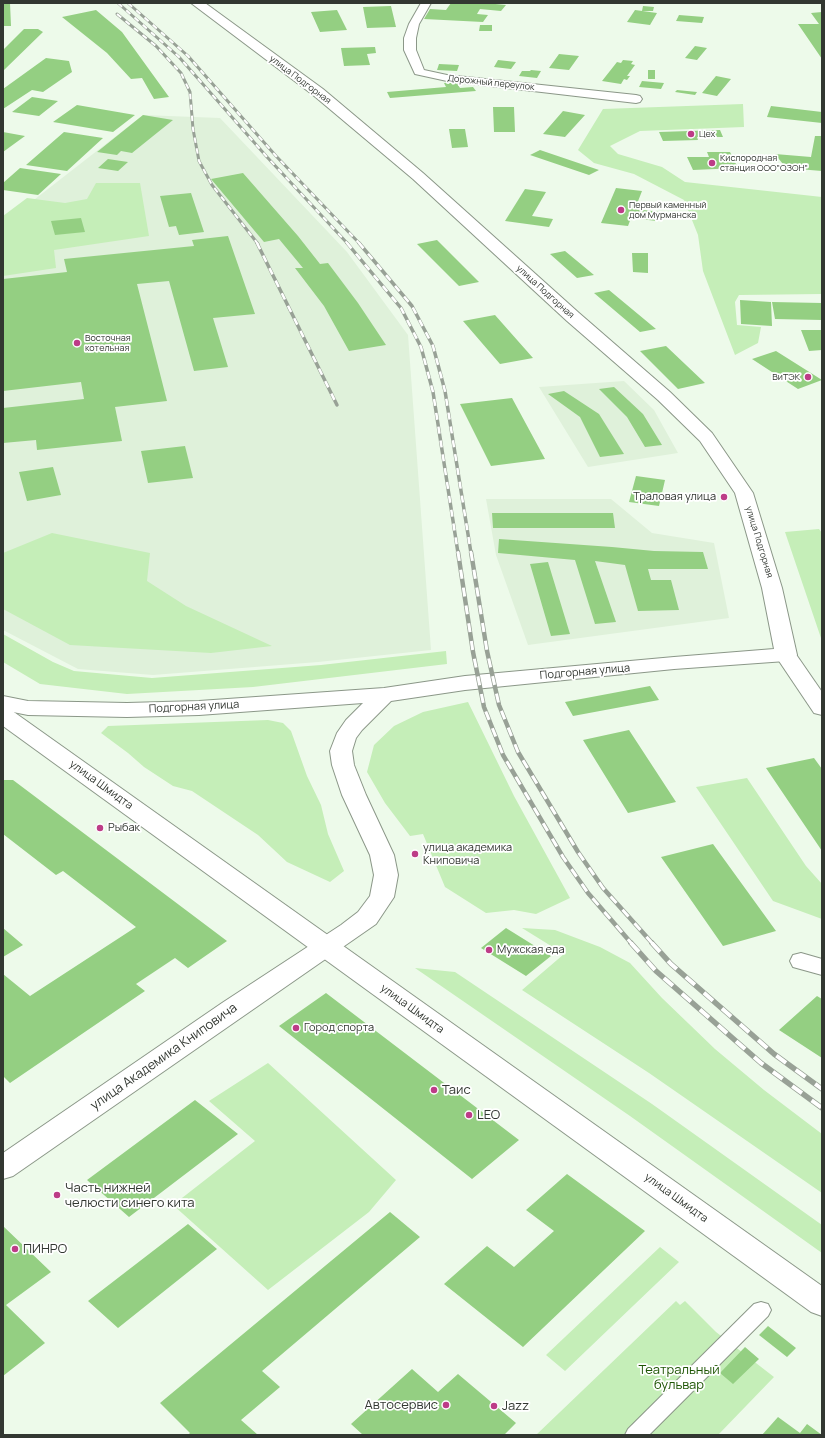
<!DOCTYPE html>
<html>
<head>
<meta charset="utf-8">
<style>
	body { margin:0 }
	#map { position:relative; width:825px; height:1438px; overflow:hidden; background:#edfaea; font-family:Manrope,sans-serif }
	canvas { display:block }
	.frame { position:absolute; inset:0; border:4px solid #323731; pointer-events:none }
</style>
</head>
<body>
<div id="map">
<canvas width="825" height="1438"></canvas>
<div class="frame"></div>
</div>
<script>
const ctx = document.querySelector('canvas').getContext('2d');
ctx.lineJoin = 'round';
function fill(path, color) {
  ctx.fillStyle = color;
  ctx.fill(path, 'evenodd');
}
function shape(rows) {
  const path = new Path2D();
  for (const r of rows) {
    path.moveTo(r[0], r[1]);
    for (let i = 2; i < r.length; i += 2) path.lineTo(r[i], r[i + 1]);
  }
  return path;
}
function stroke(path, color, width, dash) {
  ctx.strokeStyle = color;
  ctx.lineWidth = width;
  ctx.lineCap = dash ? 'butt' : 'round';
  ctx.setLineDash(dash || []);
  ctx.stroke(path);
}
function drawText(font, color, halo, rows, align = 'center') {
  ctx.font = font + ' Manrope,sans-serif';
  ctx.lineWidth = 3.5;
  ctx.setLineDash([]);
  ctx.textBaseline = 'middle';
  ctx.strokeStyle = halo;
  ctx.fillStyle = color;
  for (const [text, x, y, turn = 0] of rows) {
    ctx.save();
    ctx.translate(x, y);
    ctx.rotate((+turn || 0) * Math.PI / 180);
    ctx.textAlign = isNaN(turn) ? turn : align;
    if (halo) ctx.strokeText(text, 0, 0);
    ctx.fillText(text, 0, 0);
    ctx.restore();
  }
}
fill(shape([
	[143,115,220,118,347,252,408,335,431,650,318,662,153,675,78,669,3,630,3,224],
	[624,381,654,410,678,453,588,467,539,387],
	[486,499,611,499,652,533,714,543,729,618,528,645,496,555]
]), '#dff1da');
fill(shape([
	[743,104,744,127,640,131,610,146,618,154,662,167,685,182,822,197,822,294,739,295,735,302,737,325,761,327,758,343,735,355,703,271,698,235,684,200,634,174,594,163,578,150,603,109],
	[96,183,140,183,149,236,54,250,56,268,3,276,3,216,27,198,65,203,87,199],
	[819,529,822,533,822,641,785,532],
	[52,533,150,553,147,581,186,606,272,646,211,653,70,645,3,609,3,553],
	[3,634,53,662,74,671,152,678,321,665,446,651,447,664,253,687,127,694,40,684,3,662],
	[468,702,514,796,570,898,536,914,514,910,486,913,445,887,423,834,410,836,385,803,367,772,374,745,394,726,423,712],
	[268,720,283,723,291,731,307,776,321,805,328,834,344,871,330,882,287,862,258,835,192,791,173,786,144,767,128,753,101,733,108,726],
	[747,778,806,866,822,884,822,919,773,901,696,787],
	[522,928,555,930,600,947,630,963,662,998,715,1049,764,1090,822,1134,822,1193,649,1073,522,990,564,954],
	[415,968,455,972,652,1104,822,1225,822,1253,630,1116],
	[268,1063,396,1180,369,1212,268,1290,173,1205,255,1141,209,1101],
	[660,1247,679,1262,565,1371,546,1355],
	[676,1301,680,1305,685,1301,716,1332,774,1377,718,1435,536,1435]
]), '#c5eeb8');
fill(shape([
	[3,3,10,3,11,26,3,26],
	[451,3,485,3,506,5,501,11,480,9,477,14,488,15,483,22,424,19,430,9,446,10],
	[391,6,396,27,367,28,363,7],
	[643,6,654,7,653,11,642,11],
	[96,10,122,32,169,97,154,99,142,78,131,79,107,53,62,17],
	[337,10,347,30,320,32,311,12],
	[635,10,657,13,650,25,627,22],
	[822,12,822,59,798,24,819,24,811,13],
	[679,15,704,17,702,23,676,21],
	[480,25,492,25,492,31,479,31],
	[24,29,38,29,43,32,3,71,3,50],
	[695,46,707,48,697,60,685,58],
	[375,47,376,53,367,54,370,65,344,66,341,48],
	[559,54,579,56,569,70,549,68],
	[46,58,69,61,72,72,43,92,32,90,3,109,3,89],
	[498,60,516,62,511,69,494,67],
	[623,60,633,61,631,64,635,65,627,76,630,76,627,80,624,79,621,84,602,81,617,62,621,63],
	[439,64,459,65,457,71,437,70],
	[531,70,541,71,537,78,519,76,522,71,530,71],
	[648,70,655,70,655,79,648,79],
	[716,76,731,79,717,96,702,93],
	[642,81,664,83,661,89,639,87],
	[456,82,460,88,473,87,476,91,390,98,387,92,446,87,444,83],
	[677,90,697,92,695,95,675,92],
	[32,97,58,101,39,116,12,112],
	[77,105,135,115,113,132,53,122],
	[771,106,822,112,822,123,767,117],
	[493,107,514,107,515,132,494,132],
	[563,111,585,115,565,137,543,134],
	[143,115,173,120,132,153,121,151,117,155,97,152],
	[449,129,465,129,468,147,452,148],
	[720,130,723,137,697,137,698,140,663,141,659,132],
	[3,132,25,136,3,152],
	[64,132,103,138,67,171,26,165],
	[815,136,822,136,822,171,786,168,775,154,811,157],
	[540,150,599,170,589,175,530,155],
	[707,152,730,152,738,168,693,170,687,157,709,157],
	[108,159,128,162,118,171,98,168],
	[20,168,61,174,38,195,3,190,3,183],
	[243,173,298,236,320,264,328,263,358,303,386,345,349,351,324,306,295,268,303,268,279,239,264,242,211,179],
	[616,188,642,191,635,209,660,212,657,221,631,218,628,226,601,223],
	[525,189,546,192,532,216,553,219,549,227,505,221],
	[191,193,204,232,179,235,176,226,169,227,160,196],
	[81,218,85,232,55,235,51,221],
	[228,236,255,314,213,318,228,367,194,371,169,281,137,284,167,401,115,407,122,441,37,450,36,440,3,443,3,408,84,399,81,382,3,391,3,279,67,272,64,259,194,246,192,240],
	[437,240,479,282,459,286,417,244],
	[565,251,594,275,577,278,550,254],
	[632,253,648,253,648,273,633,272],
	[609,290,656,329,640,332,594,293],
	[740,300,771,302,772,326,741,324],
	[772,302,822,303,822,320,775,319],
	[495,315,533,358,500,364,463,321],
	[801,330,822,330,822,350,809,351],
	[666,346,705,383,678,389,640,351],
	[776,351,822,380,798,389,752,359],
	[614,387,643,414,662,445,645,447,627,417,599,389],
	[564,391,599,414,624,454,600,457,580,417,548,394],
	[512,398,545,459,491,466,460,404],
	[185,446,193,478,148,483,141,451],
	[53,467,61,495,27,501,19,472],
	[636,476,665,480,659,506,629,502],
	[492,513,613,513,615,528,493,528],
	[499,539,612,547,654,551,703,552,708,569,648,569,651,580,671,580,679,610,638,611,625,565,595,561,616,622,595,624,575,560,498,553],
	[548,562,570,634,551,636,530,564],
	[650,686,659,700,573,716,565,702],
	[629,730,676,802,628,813,583,740],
	[814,758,822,769,822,851,766,768],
	[3,780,13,780,227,941,188,968,175,958,136,984,145,991,10,1083,3,1076,3,974,30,996,136,927,63,871,56,875,3,834],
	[713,844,776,931,723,946,661,857],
	[3,928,23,945,3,957],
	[506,928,551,956,526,976,481,948],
	[326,993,519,1140,472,1179,279,1026],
	[817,996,822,999,822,1058,779,1030],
	[195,1100,238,1134,129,1217,87,1180],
	[567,1174,645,1231,523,1347,444,1284,487,1246,514,1267,554,1231,526,1210],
	[390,1212,420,1237,262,1371,280,1387,241,1420,258,1435,188,1435,190,1433,160,1403],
	[188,1224,217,1249,118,1328,88,1301],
	[3,1226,51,1272,6,1305,45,1343,3,1376],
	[768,1326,796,1348,787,1357,759,1335],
	[745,1347,759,1359,733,1384,720,1373],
	[412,1369,438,1392,458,1374,516,1423,504,1435,363,1435,351,1424],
	[778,1417,800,1433,807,1424,822,1435,762,1435]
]), '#94cf82');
const pedestrian = shape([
	[761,1302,768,1304,771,1310,768,1316,649,1435,625,1435,628,1429,754,1304,761,1302]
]);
const minor = shape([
	[421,3,431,3,419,24,416,38,416,50,424,70,447,75,636,95,640,96,642,99,640,102,636,103,447,81,415,74,404,50,404,38,409,24,421,3],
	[801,953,822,959,822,975,793,967,790,961,793,955,801,953]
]);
const tertiary = shape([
	[786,649,793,650,822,692,822,715,814,713,775,655,779,650,786,649]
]);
const secondary = shape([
	[191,3,205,3,323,89,423,173,579,313,670,392,712,433,753,493,782,588,797,655,793,660,786,661,674,669,465,690,391,701,362,730,356,738,352,751,354,765,366,795,394,855,398,875,394,897,376,924,13,1176,3,1179,3,1153,222,1003,341,925,358,912,370,896,374,875,370,855,342,795,332,765,330,751,337,733,346,720,363,703,199,715,127,717,28,715,3,710,3,696,28,701,127,703,199,701,384,688,465,676,674,657,774,649,762,588,735,493,700,441,658,400,567,321,413,179,313,95,191,3]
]);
const primary = shape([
	[3,708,11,710,822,1286,822,1316,811,1312,3,726,3,708]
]);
stroke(pedestrian, '#8b9788', 2);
stroke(minor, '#8b9788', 2);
stroke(tertiary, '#8b9788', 2);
stroke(secondary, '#8b9788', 2);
stroke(primary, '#8b9788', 2);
fill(pedestrian, '#fff');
fill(minor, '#fff');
fill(tertiary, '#fff');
fill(secondary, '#fff');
fill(primary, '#fff');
const railFar3 = shape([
	[118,3,179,57,267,157,348,244],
	[128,3,188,56,276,156,360,244],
	[117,14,156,46,181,73,190,92,193,129,199,161,212,185,258,244]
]);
const railFar2 = shape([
	[257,243,337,405],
	[347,243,401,308,421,347,433,392,458,553],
	[359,243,412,306,433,346,445,391,471,553]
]);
const railFar1 = shape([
	[458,552,473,652,484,707,503,755,563,857,588,893,632,944],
	[471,552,487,651,499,705,518,752,578,852,603,888,653,944]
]);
const rail = shape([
	[631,943,656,971,761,1063,822,1108],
	[652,943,671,964,774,1054,822,1089]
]);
stroke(railFar3, '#98a196', 3);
stroke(railFar2, '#98a196', 3.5);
stroke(railFar1, '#98a196', 4.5);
stroke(rail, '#98a196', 5.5);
stroke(railFar3, '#fff', 2, [5.5]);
stroke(railFar2, '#fff', 2.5, [7]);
stroke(railFar1, '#fff', 3, [9]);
stroke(rail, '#fff', 4, [12]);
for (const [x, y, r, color] of [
	[691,134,4,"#bd3c87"],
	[712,163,4,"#bd3c87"],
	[621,210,4,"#bd3c87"],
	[77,343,4,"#bd3c87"],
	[808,377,4,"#bd3c87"],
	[724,497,4,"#bd3c87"],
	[100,828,4,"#bd3c87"],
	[415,854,4,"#bd3c87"],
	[489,950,4,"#bd3c87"],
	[296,1028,4,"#bd3c87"],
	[434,1090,4,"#bd3c87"],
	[469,1115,4,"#bd3c87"],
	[57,1195,4,"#bd3c87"],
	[15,1249,4,"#bd3c87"],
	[446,1405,4,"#bd3c87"],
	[494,1406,4,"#bd3c87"]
]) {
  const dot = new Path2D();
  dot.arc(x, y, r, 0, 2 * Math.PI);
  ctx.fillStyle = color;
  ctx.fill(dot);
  stroke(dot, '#fff', 1.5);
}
drawText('9px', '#323731', '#fff', [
	["улица Подгорная",300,80,37],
	["Дорожный переулок",491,83,6],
	["улица Подгорная",545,292,42],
	["улица Подгорная",759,542,73]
]);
drawText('9px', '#323731', '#fff', [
	["Цех",699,134],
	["Кислородная",720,158],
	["станция ООО\"ОЗОН\"",720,168],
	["Первый каменный",629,205],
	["дом Мурманска",629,215],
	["Восточная",85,338],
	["котельная",85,348],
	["ВиТЭК",800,377,"right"]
], 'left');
drawText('11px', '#323731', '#fff', [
	["Траловая улица",716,497,"right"],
	["Рыбак",108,828],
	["улица академика",423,848],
	["Книповича",423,861],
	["Мужская еда",497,950],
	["Город спорта",304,1028]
], 'left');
drawText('11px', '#323731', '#fff', [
	["Подгорная улица",585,672,-5],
	["Подгорная улица",194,707,-3],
	["улица Шмидта",101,785,36],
	["улица Шмидта",412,1009,36],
	["улица Шмидта",676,1198,36]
]);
drawText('13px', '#323731', '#fff', [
	["улица Академика Книповича",164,1057,-35]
]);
drawText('13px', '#323731', '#fff', [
	["Таис",442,1090],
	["LEO",477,1115],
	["Часть нижней",65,1188],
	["челюсти синего кита",65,1203],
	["ПИНРО",23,1249],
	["Автосервис",438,1405,"right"],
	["Jazz",502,1406]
], 'left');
drawText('13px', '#1e5504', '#fff', [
	["Театральный",679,1370],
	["бульвар",679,1385]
]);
</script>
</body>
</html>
